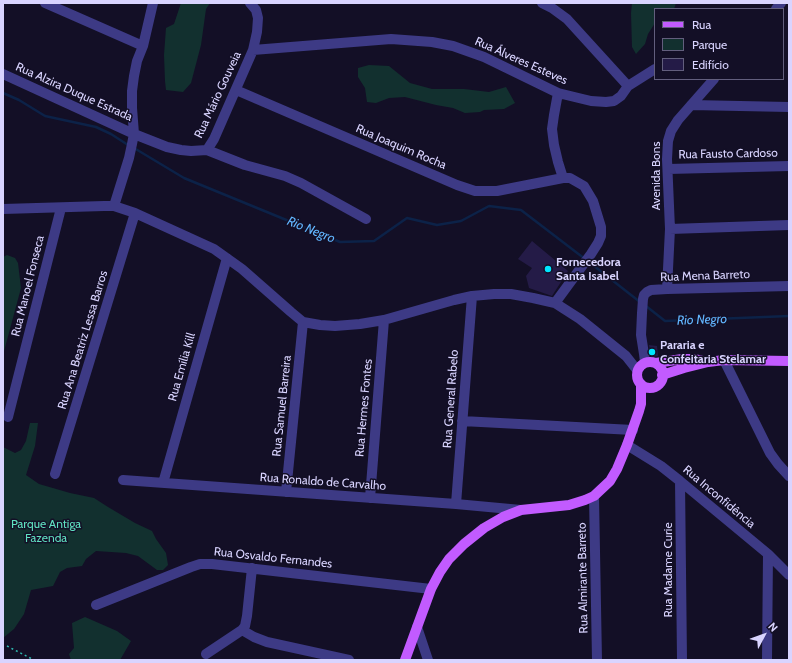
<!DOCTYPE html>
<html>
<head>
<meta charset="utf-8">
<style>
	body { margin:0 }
	#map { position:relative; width:792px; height:663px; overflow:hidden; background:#130f26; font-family:Cabin,sans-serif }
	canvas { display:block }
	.frame { position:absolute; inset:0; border:4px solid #d9d4ff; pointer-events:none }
	.legend { position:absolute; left:654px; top:8px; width:130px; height:72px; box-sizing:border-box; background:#130f26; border:1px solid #625e7d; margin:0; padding:5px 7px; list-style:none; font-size:12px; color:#d9d4ff }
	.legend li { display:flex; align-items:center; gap:8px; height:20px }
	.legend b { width:20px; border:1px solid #625e7d }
	.north { position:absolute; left:744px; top:615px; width:40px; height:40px; -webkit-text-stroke:3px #130f26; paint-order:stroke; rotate:49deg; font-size:11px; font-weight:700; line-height:16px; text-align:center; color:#d9d4ff }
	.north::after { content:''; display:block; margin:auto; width:14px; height:18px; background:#d9d4ff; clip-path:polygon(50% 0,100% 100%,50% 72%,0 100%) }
</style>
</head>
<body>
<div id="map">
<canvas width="792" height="663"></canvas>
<div class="frame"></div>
<ul class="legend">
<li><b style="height:5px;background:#c25bff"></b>Rua</li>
<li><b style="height:11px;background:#12302f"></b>Parque</li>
<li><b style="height:11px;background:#241b47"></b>Edifício</li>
</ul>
<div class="north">N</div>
</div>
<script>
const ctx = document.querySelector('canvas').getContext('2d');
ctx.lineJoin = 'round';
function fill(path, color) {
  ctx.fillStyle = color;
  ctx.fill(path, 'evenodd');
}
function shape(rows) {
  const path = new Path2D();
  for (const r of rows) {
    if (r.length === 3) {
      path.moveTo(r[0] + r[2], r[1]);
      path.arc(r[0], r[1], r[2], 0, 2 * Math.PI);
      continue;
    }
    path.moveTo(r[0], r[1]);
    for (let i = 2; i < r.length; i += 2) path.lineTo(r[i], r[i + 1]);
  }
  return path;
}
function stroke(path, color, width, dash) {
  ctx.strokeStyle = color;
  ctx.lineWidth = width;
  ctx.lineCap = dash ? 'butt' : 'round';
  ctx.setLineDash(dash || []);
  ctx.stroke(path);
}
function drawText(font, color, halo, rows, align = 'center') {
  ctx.font = font + ' Cabin,sans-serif';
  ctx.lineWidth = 3;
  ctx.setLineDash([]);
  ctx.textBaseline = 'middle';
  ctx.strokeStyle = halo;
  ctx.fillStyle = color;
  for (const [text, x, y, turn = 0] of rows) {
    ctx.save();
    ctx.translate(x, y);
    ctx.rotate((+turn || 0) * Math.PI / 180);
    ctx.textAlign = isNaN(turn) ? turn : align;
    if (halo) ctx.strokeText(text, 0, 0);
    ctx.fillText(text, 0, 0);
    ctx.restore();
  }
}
fill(shape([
	[181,3,210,3,206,9,201,45,191,83,183,92,166,90,165,81,164,55,166,28,174,24],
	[632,3,676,3,674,9,655,9,655,23,648,34,645,44,636,54,632,47,631,13],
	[369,65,389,66,410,83,432,89,464,89,489,92,506,87,515,103,504,109,484,110,480,112,465,113,453,108,436,105,405,97,389,98,376,103,367,102,365,88,358,77,358,68],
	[7,255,15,258,18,263,21,288,3,355,3,257],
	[30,423,38,423,35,446,26,475,39,484,70,493,94,498,108,507,135,523,152,531,156,539,166,553,168,565,163,570,157,570,138,556,126,553,96,551,86,559,82,566,67,568,60,572,53,586,31,590,24,614,14,629,3,638,3,447,15,453,21,450,26,441],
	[85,617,117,631,131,641,120,660,71,660,69,654,74,648,72,623]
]), '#12302f');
stroke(shape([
	[3,93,19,100,45,116,96,127,111,134,128,145],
	[134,148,184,178,340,242,374,241,407,218,437,225,461,221,489,206,521,210,585,259],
	[589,262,640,302],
	[646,306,665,321,789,316]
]), '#0c2248', 2.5);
fill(shape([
	[532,241,568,271,552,296,529,288,526,276,532,268,518,259],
	[649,345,657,346,658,356,651,357]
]), '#241b47');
stroke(shape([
	[7,646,34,660]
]), '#2fb8b0', 1.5, [2, 3]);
stroke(shape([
	[45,3,143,46],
	[542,3,552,8,567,19,628,86],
	[776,9,781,3],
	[253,50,391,39,432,42,453,46,484,57,558,93,591,101,606,102,614,101,621,96,628,86,655,69],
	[3,74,134,134,167,147,181,150,191,151,207,150,245,165,285,176,301,183,366,219],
	[236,90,457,185,475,191,497,191,563,178],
	[691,105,789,107],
	[207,150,214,139,253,50,257,32,258,18,256,10,250,3],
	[668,169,789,166],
	[114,206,129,158,132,144,134,134,132,108,132,91,134,76,137,61,143,46,153,3],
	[3,209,104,206,114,206,135,213,214,249,242,269,291,312,303,322,320,325,335,326,360,324,384,320,454,300,472,296,494,294,511,294,533,298,555,303,580,319,626,356,637,370],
	[670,229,789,225],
	[667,289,670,229,667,159,668,141,671,131,678,120,714,79],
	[555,303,591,254,598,243,601,236,601,227,593,201,584,186,570,178,563,178,558,162,554,145,552,129,554,115,558,93],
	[724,360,770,453,778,464,789,476],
	[645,362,644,354,641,335,642,313,643,299,644,295,647,292,651,290,667,289,789,286],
	[8,417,61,208],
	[462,421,633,430],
	[627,445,661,466,680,481,768,554,789,575],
	[55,474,135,213],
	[123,480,456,504,521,510],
	[680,481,682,660],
	[163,483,227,258],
	[286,492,303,322],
	[594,496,597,660],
	[370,498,384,320],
	[456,504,472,296],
	[96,605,191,567,200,564,212,564,431,589],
	[417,627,428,660],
	[242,630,254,637,267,642,349,660],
	[206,654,242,630,245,626,247,616,252,568],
	[767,660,768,554]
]), '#3d3a85', 10);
stroke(shape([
	[650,375,13],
	[656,363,682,359,695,359,703,361],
	[662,375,684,368,708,362,724,360,789,361],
	[405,660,431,589,440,572,449,559,464,544,484,528,503,517,521,510,569,505,585,500,594,496,610,481,617,469,627,445,639,411,641,404,641,384]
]), '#c25bff', 10);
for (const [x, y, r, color] of [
	[548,269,4,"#00e5ff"],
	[652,352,4,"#00e5ff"]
]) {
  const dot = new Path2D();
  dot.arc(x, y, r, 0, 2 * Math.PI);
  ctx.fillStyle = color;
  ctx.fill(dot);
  stroke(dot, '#130f26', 1.5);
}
drawText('12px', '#d9d4ff', '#130f26', [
	["Rua Álveres Esteves",521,61,24],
	["Rua Alzira Duque Estrada",74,92,24],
	["Rua Mário Gouveia",218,95,-65],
	["Rua Joaquim Rocha",401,147,23],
	["Rua Fausto Cardoso",728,154,-1],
	["Avenida Bons",656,176,-90],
	["Rua Mena Barreto",705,276,-2],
	["Rua Manoel Fonseca",28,286,-76],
	["Rua Ana Beatriz Lessa Barros",83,340,-73],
	["Rua Emília Kill",182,367,-74],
	["Rua General Rabelo",451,399,-86],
	["Rua Samuel Barreira",282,406,-84],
	["Rua Hermes Fontes",364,408,-85],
	["Rua Ronaldo de Carvalho",323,482,4],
	["Rua Inconfidência",719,497,40],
	["Rua Osvaldo Fernandes",273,558,6],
	["Rua Madame Curie",668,570,-90],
	["Rua Almirante Barreto",583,578,-91]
]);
drawText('bold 12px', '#d9d4ff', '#130f26', [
	["Fornecedora",556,262],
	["Santa Isabel",556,276],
	["Pararia e",660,345],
	["Confeitaria Stelamar",660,359]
], 'left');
drawText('12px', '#5fe0c0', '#130f26', [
	["Parque Antiga",46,524],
	["Fazenda",46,538]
]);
drawText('italic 13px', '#62b6ff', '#130f26', [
	["Rio Negro",311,230,22],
	["Rio Negro",702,320,-2]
]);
</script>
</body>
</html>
